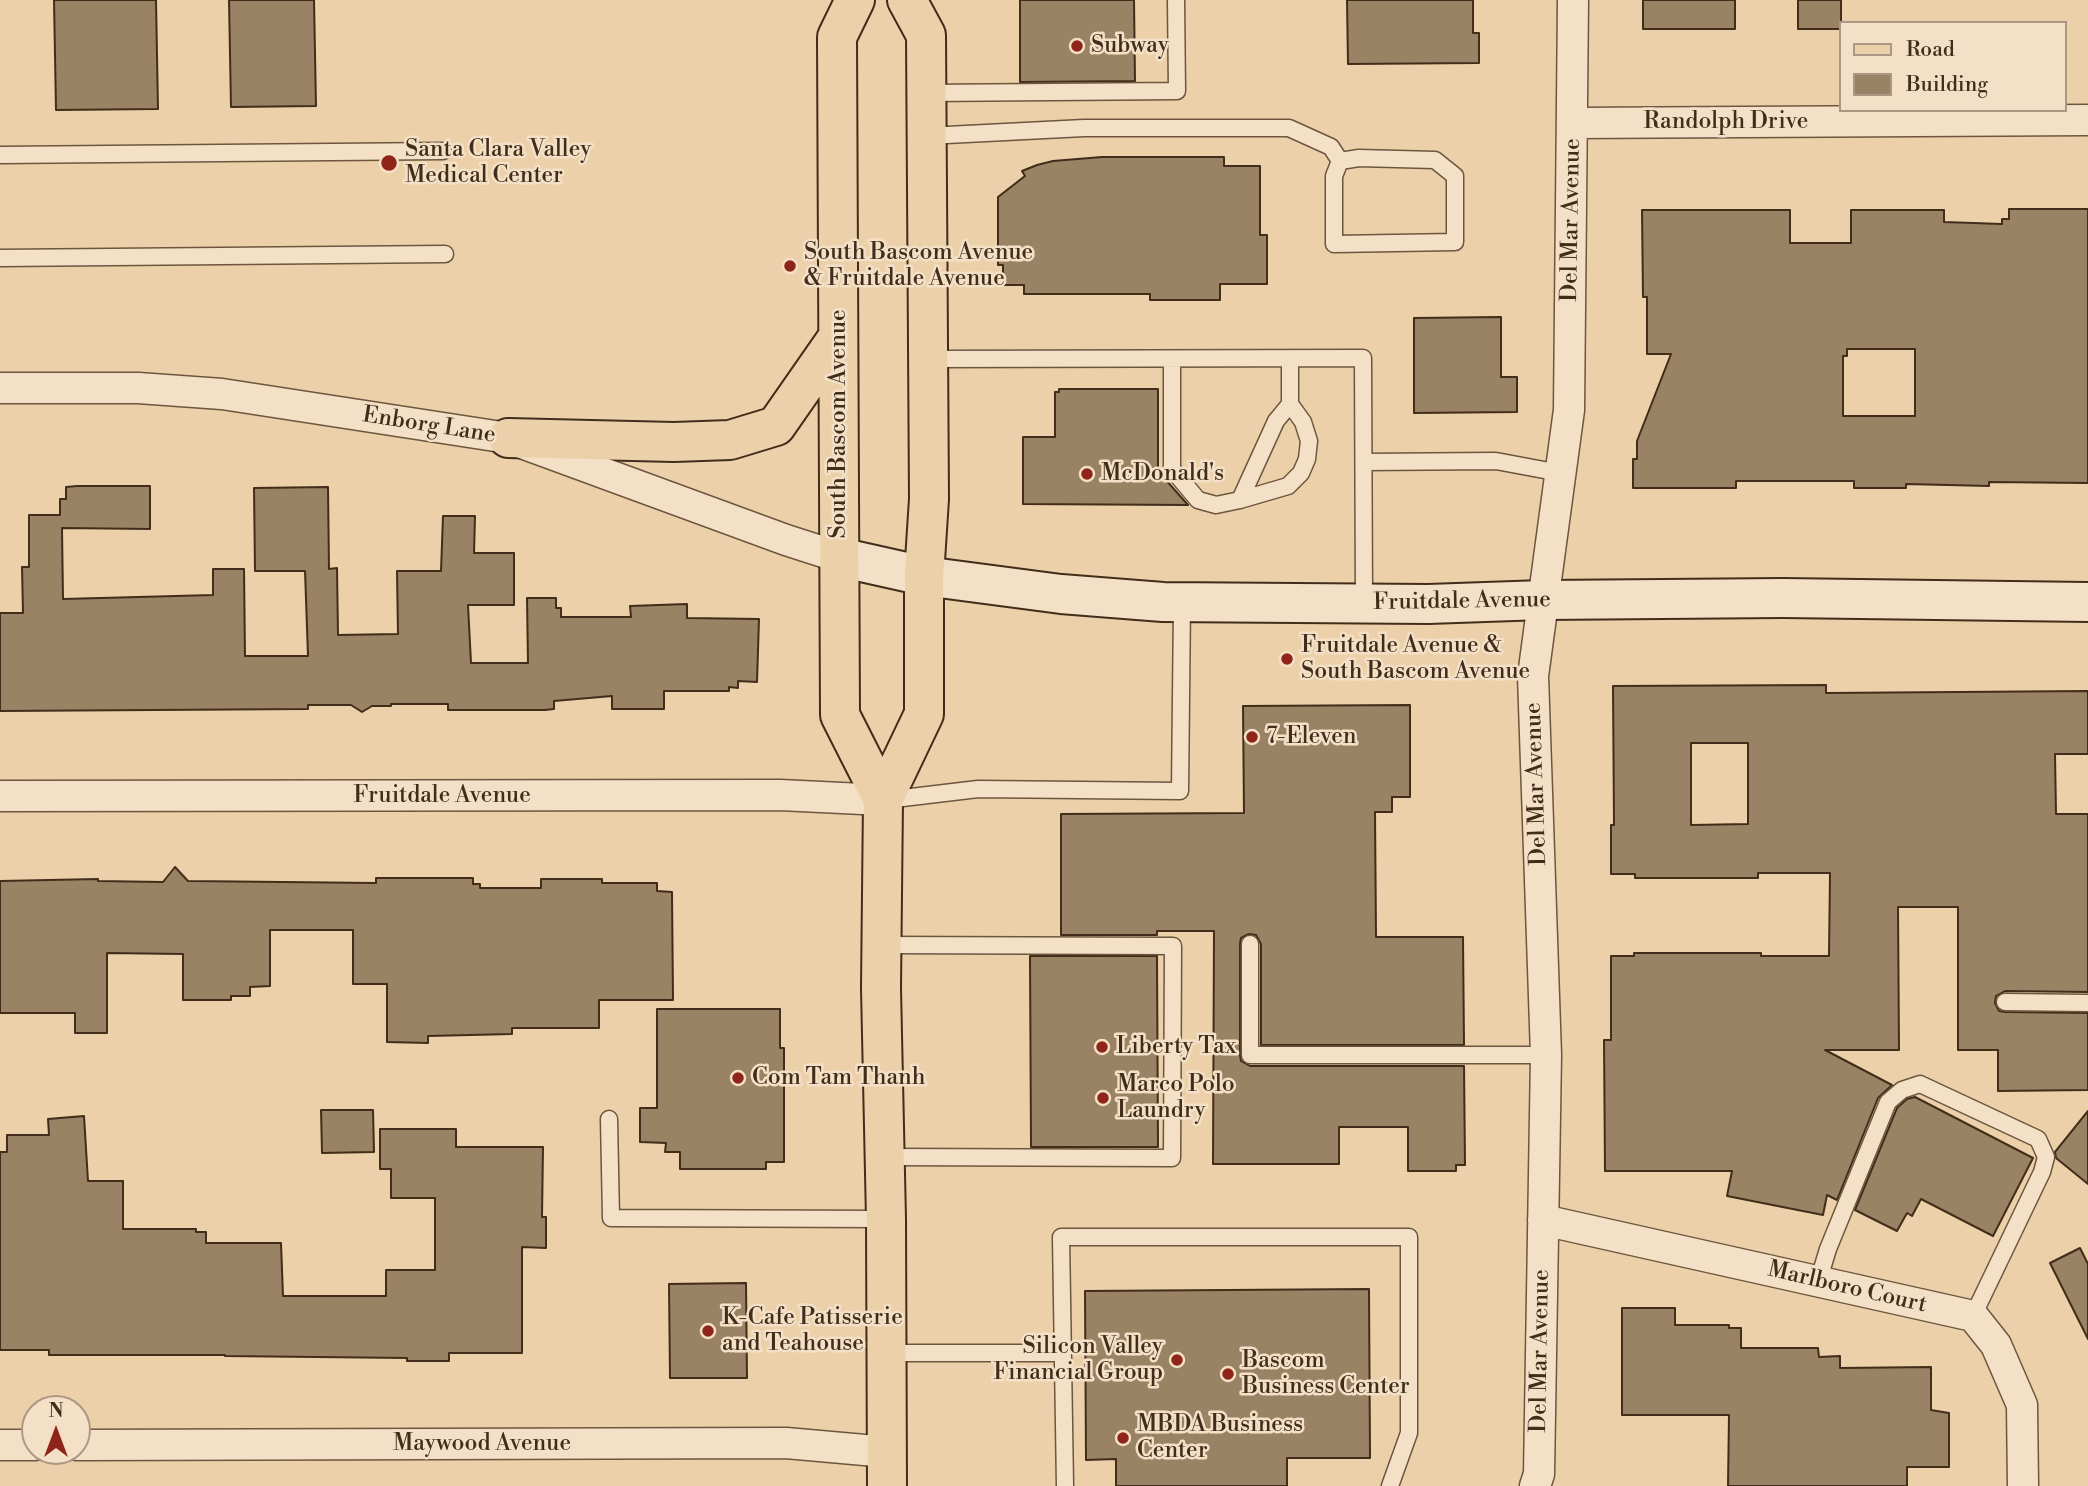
<!DOCTYPE html>
<html>
<head>
<meta charset="utf-8">
<style>
	body { margin:0 }
	#map { position:relative; width:2088px; height:1486px; overflow:hidden; background:#ecd0a9; font-family:"Libre Bodoni",serif }
	canvas { display:block }
	.legend { position:absolute; left:1839px; top:21px; width:228px; height:91px; box-sizing:border-box; background:#f3e0c7; border:2px solid #ac9882; margin:0; padding:9px 12px; list-style:none; font-size:21px; color:#412d1a }
	.legend li { display:flex; align-items:center; gap:14px; height:35px }
	.legend b { width:35px; border:2px solid #ac9882 }
	.north { position:absolute; left:21px; top:1395px; width:70px; height:70px; box-sizing:border-box; background:#f3e0c7; border:2px solid #ac9882; border-radius:50%; rotate:0deg; font-size:19px; font-weight:700; line-height:28px; text-align:center; color:#412d1a }
	.north::after { content:''; display:block; margin:auto; width:24px; height:32px; background:#8f2418; clip-path:polygon(50% 0,100% 100%,50% 72%,0 100%) }
</style>
</head>
<body>
<div id="map">
<canvas width="2088" height="1486"></canvas>
<ul class="legend">
<li><b style="height:9px;background:#ecd0a9"></b>Road</li>
<li><b style="height:19px;background:#9a8264"></b>Building</li>
</ul>
<div class="north">N</div>
</div>
<script>
const ctx = document.querySelector('canvas').getContext('2d');
ctx.lineJoin = 'round';
function fill(path, color) {
  ctx.fillStyle = color;
  ctx.fill(path, 'evenodd');
}
function shape(rows) {
  const path = new Path2D();
  for (const r of rows) {
    path.moveTo(r[0], r[1]);
    for (let i = 2; i < r.length; i += 2) path.lineTo(r[i], r[i + 1]);
  }
  return path;
}
function stroke(path, color, width, dash) {
  ctx.strokeStyle = color;
  ctx.lineWidth = width;
  ctx.lineCap = dash ? 'butt' : 'round';
  ctx.setLineDash(dash || []);
  ctx.stroke(path);
}
function drawText(font, color, halo, rows, align = 'center') {
  ctx.font = font + ' "Libre Bodoni",serif';
  ctx.lineWidth = 5;
  ctx.setLineDash([]);
  ctx.textBaseline = 'middle';
  ctx.strokeStyle = halo;
  ctx.fillStyle = color;
  for (const [text, x, y, turn = 0] of rows) {
    ctx.save();
    ctx.translate(x, y);
    ctx.rotate((+turn || 0) * Math.PI / 180);
    ctx.textAlign = isNaN(turn) ? turn : align;
    if (halo) ctx.strokeText(text, 0, 0);
    ctx.fillText(text, 0, 0);
    ctx.restore();
  }
}
const building = shape([
	[54,0,156,0,158,109,56,110,54,0],
	[229,0,314,0,316,106,231,107,229,0],
	[1020,0,1134,0,1135,81,1020,82,1020,0],
	[1347,0,1473,0,1473,33,1479,33,1479,63,1348,64,1347,0],
	[1643,0,1735,0,1735,29,1643,29,1643,0],
	[1798,0,1841,0,1841,29,1798,29,1798,0],
	[1102,157,1224,157,1224,166,1260,166,1260,235,1267,235,1267,284,1220,284,1220,300,1150,300,1150,294,1024,294,1024,285,1003,285,1003,265,998,265,998,197,1025,176,1022,171,1037,165,1053,161,1102,157],
	[2009,209,2088,209,2088,483,1989,482,1989,486,1906,484,1906,488,1854,488,1854,481,1736,481,1736,488,1633,488,1633,459,1637,459,1637,441,1671,354,1647,354,1647,297,1643,297,1642,210,1790,210,1790,243,1851,243,1851,210,1944,210,1944,222,2002,224,2002,219,2009,219,2009,209],
	[1847,349,1915,349,1915,416,1843,416,1843,356,1847,356,1847,349],
	[1501,317,1501,377,1517,377,1517,412,1414,413,1414,318,1501,317],
	[1059,389,1158,389,1158,471,1188,505,1023,504,1023,437,1055,437,1055,392,1059,392,1059,389],
	[77,486,150,486,150,529,62,528,63,599,213,595,213,569,244,569,245,656,308,656,305,571,255,571,254,488,328,487,329,569,337,568,338,635,398,634,397,571,441,571,443,516,475,516,474,553,514,553,514,605,468,605,471,663,528,663,527,598,556,598,556,608,561,608,561,617,631,617,630,606,687,604,687,618,759,619,757,682,738,681,738,688,729,687,729,691,664,691,664,709,612,709,612,696,554,701,554,709,545,710,448,710,448,704,391,704,391,706,372,706,362,712,351,705,308,705,308,709,0,711,0,613,23,613,22,567,29,567,29,515,60,515,60,499,66,499,66,487,77,486],
	[1826,685,1826,693,2088,691,2088,754,2055,754,2056,814,2088,814,2088,992,2005,991,1996,996,1995,1003,1999,1011,2005,1012,2088,1013,2088,1090,1998,1091,1998,1050,1958,1050,1958,907,1898,907,1899,1050,1825,1050,1892,1085,1878,1098,1837,1200,1827,1195,1823,1215,1727,1196,1732,1171,1605,1171,1604,1040,1611,1040,1611,956,1634,956,1634,953,1761,953,1761,956,1829,956,1830,873,1758,873,1758,878,1635,878,1635,874,1611,874,1611,825,1614,825,1613,686,1826,685],
	[1691,743,1748,743,1748,824,1691,825,1691,743],
	[1410,705,1410,797,1392,797,1392,812,1375,812,1376,937,1463,937,1464,1045,1261,1045,1261,944,1256,935,1249,934,1241,938,1240,944,1240,1055,1241,1061,1250,1066,1464,1066,1465,1165,1456,1165,1456,1171,1408,1171,1408,1127,1339,1127,1339,1164,1213,1164,1214,931,1157,931,1157,935,1061,935,1061,814,1244,813,1243,706,1410,705],
	[175,867,188,881,376,883,376,878,473,878,473,884,480,884,480,888,541,888,541,879,602,879,602,883,657,883,657,891,672,892,673,1000,599,1000,599,1028,512,1028,512,1034,428,1036,428,1043,387,1042,387,984,353,984,353,930,270,930,270,986,250,987,250,996,231,996,231,1000,183,1000,183,954,107,953,107,1033,75,1033,75,1013,0,1013,0,881,98,879,98,881,163,882,175,867],
	[1030,956,1157,956,1158,1147,1031,1147,1030,956],
	[657,1009,780,1009,780,1048,784,1048,784,1162,766,1162,766,1169,680,1169,680,1152,665,1152,666,1143,640,1142,640,1108,657,1108,657,1009],
	[1915,1097,2033,1158,1993,1236,1921,1199,1912,1216,1907,1213,1897,1231,1855,1210,1897,1108,1907,1099,1915,1097],
	[321,1110,373,1110,374,1152,322,1153,321,1110],
	[2088,1111,2088,1184,2056,1158,2055,1152,2088,1111],
	[84,1116,88,1181,123,1181,123,1229,196,1229,196,1232,206,1232,206,1243,281,1243,283,1296,386,1296,386,1270,435,1270,435,1198,391,1198,391,1169,380,1169,380,1129,456,1129,456,1147,543,1147,542,1217,546,1217,546,1248,522,1247,522,1353,449,1353,449,1361,407,1361,407,1358,225,1356,225,1355,49,1355,49,1350,0,1350,0,1152,7,1152,7,1135,49,1135,48,1119,84,1116],
	[2080,1248,2088,1264,2088,1339,2050,1263,2080,1248],
	[746,1283,747,1378,670,1378,669,1284,746,1283],
	[1369,1289,1370,1458,1287,1458,1287,1486,1116,1486,1116,1459,1086,1460,1085,1291,1369,1289],
	[1622,1308,1675,1308,1675,1325,1729,1325,1729,1328,1741,1328,1741,1348,1818,1348,1819,1357,1840,1356,1840,1368,1931,1367,1931,1410,1949,1413,1949,1467,1907,1467,1907,1486,1728,1486,1729,1415,1622,1415,1622,1308]
]);
fill(building, '#9a8264');
stroke(building, '#412d1a', 2);
const lane = shape([
	[927,93,1177,91,1176,0],
	[927,136,1084,128,1289,128,1331,147,1340,161,1359,158,1435,160,1455,176,1455,242,1334,244,1334,176,1340,161],
	[0,155,443,151],
	[0,258,445,254],
	[929,359,1363,358,1364,604],
	[1172,359,1172,469,1198,500,1216,505,1240,500,1288,486,1301,473,1307,459,1309,441,1303,422,1290,404],
	[1364,462,1496,461,1560,473],
	[1240,500,1276,421,1290,404,1290,359],
	[886,800,978,789,1180,791,1182,602],
	[1250,944,1250,1055,1546,1055],
	[882,945,1173,946,1172,1158,885,1157],
	[2005,1002,2088,1003],
	[609,1119,611,1218,886,1219],
	[1818,1282,1828,1249,1888,1102,1902,1090,1920,1084,2038,1139,2046,1157,2042,1172,1973,1316],
	[886,1353,1063,1353],
	[1065,1486,1061,1237,1409,1237,1409,1433,1390,1486]
]);
const street = shape([
	[1573,123,2088,120],
	[0,388,138,388,222,394,508,438,786,540,839,557],
	[0,796,780,795,883,800],
	[1543,1220,1973,1316,1996,1345,2022,1405,2023,1486],
	[0,1445,35,1445],
	[77,1445,786,1443,887,1452],
	[1535,1486,1539,1474,1546,1055,1533,676,1569,410,1573,0]
]);
const secondary = shape([
	[839,557,924,576,1061,594,1163,602,1428,604,1543,600,1783,598,2088,602]
]);
const primary = shape([
	[855,0,837,37,840,715,883,800],
	[508,438,674,442,730,440,776,426,838,337],
	[887,1486,886,1219,881,988,883,800,924,714,924,576,929,499,926,35,907,0]
]);
stroke(lane, '#6c563e', 19);
stroke(street, '#6c563e', 33);
stroke(secondary, '#412d1a', 42);
stroke(primary, '#412d1a', 42);
stroke(lane, '#f3e0c7', 16);
stroke(street, '#f3e0c7', 30);
stroke(secondary, '#f3e0c7', 38);
stroke(primary, '#ecd0a9', 38);
for (const [x, y, r, color] of [
	[1077,46,7,"#8f2418"],
	[389,163,9,"#8f2418"],
	[790,266,7,"#8f2418"],
	[1087,474,7,"#8f2418"],
	[1287,659,7,"#8f2418"],
	[1252,737,7,"#8f2418"],
	[1102,1047,7,"#8f2418"],
	[738,1078,7,"#8f2418"],
	[1103,1098,7,"#8f2418"],
	[708,1331,7,"#8f2418"],
	[1177,1360,7,"#8f2418"],
	[1228,1374,7,"#8f2418"],
	[1123,1438,7,"#8f2418"]
]) {
  const dot = new Path2D();
  dot.arc(x, y, r, 0, 2 * Math.PI);
  ctx.fillStyle = color;
  ctx.fill(dot);
  stroke(dot, '#f3e0c7', 2.5);
}
drawText('23px', '#412d1a', '#f3e0c7', [
	["Subway",1091,46],
	["Santa Clara Valley",405,150],
	["Medical Center",405,176],
	["South Bascom Avenue",804,253],
	["& Fruitdale Avenue",804,279],
	["McDonald's",1101,474],
	["Fruitdale Avenue &",1301,646],
	["South Bascom Avenue",1301,672],
	["7-Eleven",1266,737],
	["Liberty Tax",1116,1047],
	["Com Tam Thanh",752,1078],
	["Marco Polo",1117,1085],
	["Laundry",1117,1111],
	["K-Cafe Patisserie",722,1318],
	["and Teahouse",722,1344],
	["Silicon Valley",1163,1347,"right"],
	["Financial Group",1163,1373,"right"],
	["Bascom",1242,1361],
	["Business Center",1242,1387],
	["MBDA Business",1137,1425],
	["Center",1137,1451]
], 'left');
drawText('23px', '#412d1a', '#f3e0c7', [
	["Randolph Drive",1726,122],
	["Del Mar Avenue",1572,220,-89],
	["South Bascom Avenue",839,424,-90],
	["Enborg Lane",429,426,9],
	["Fruitdale Avenue",1462,602,-1],
	["Del Mar Avenue",1537,784,-92],
	["Fruitdale Avenue",442,796],
	["Marlboro Court",1847,1288,13],
	["Del Mar Avenue",1541,1351,-89],
	["Maywood Avenue",482,1444]
]);
</script>
</body>
</html>
